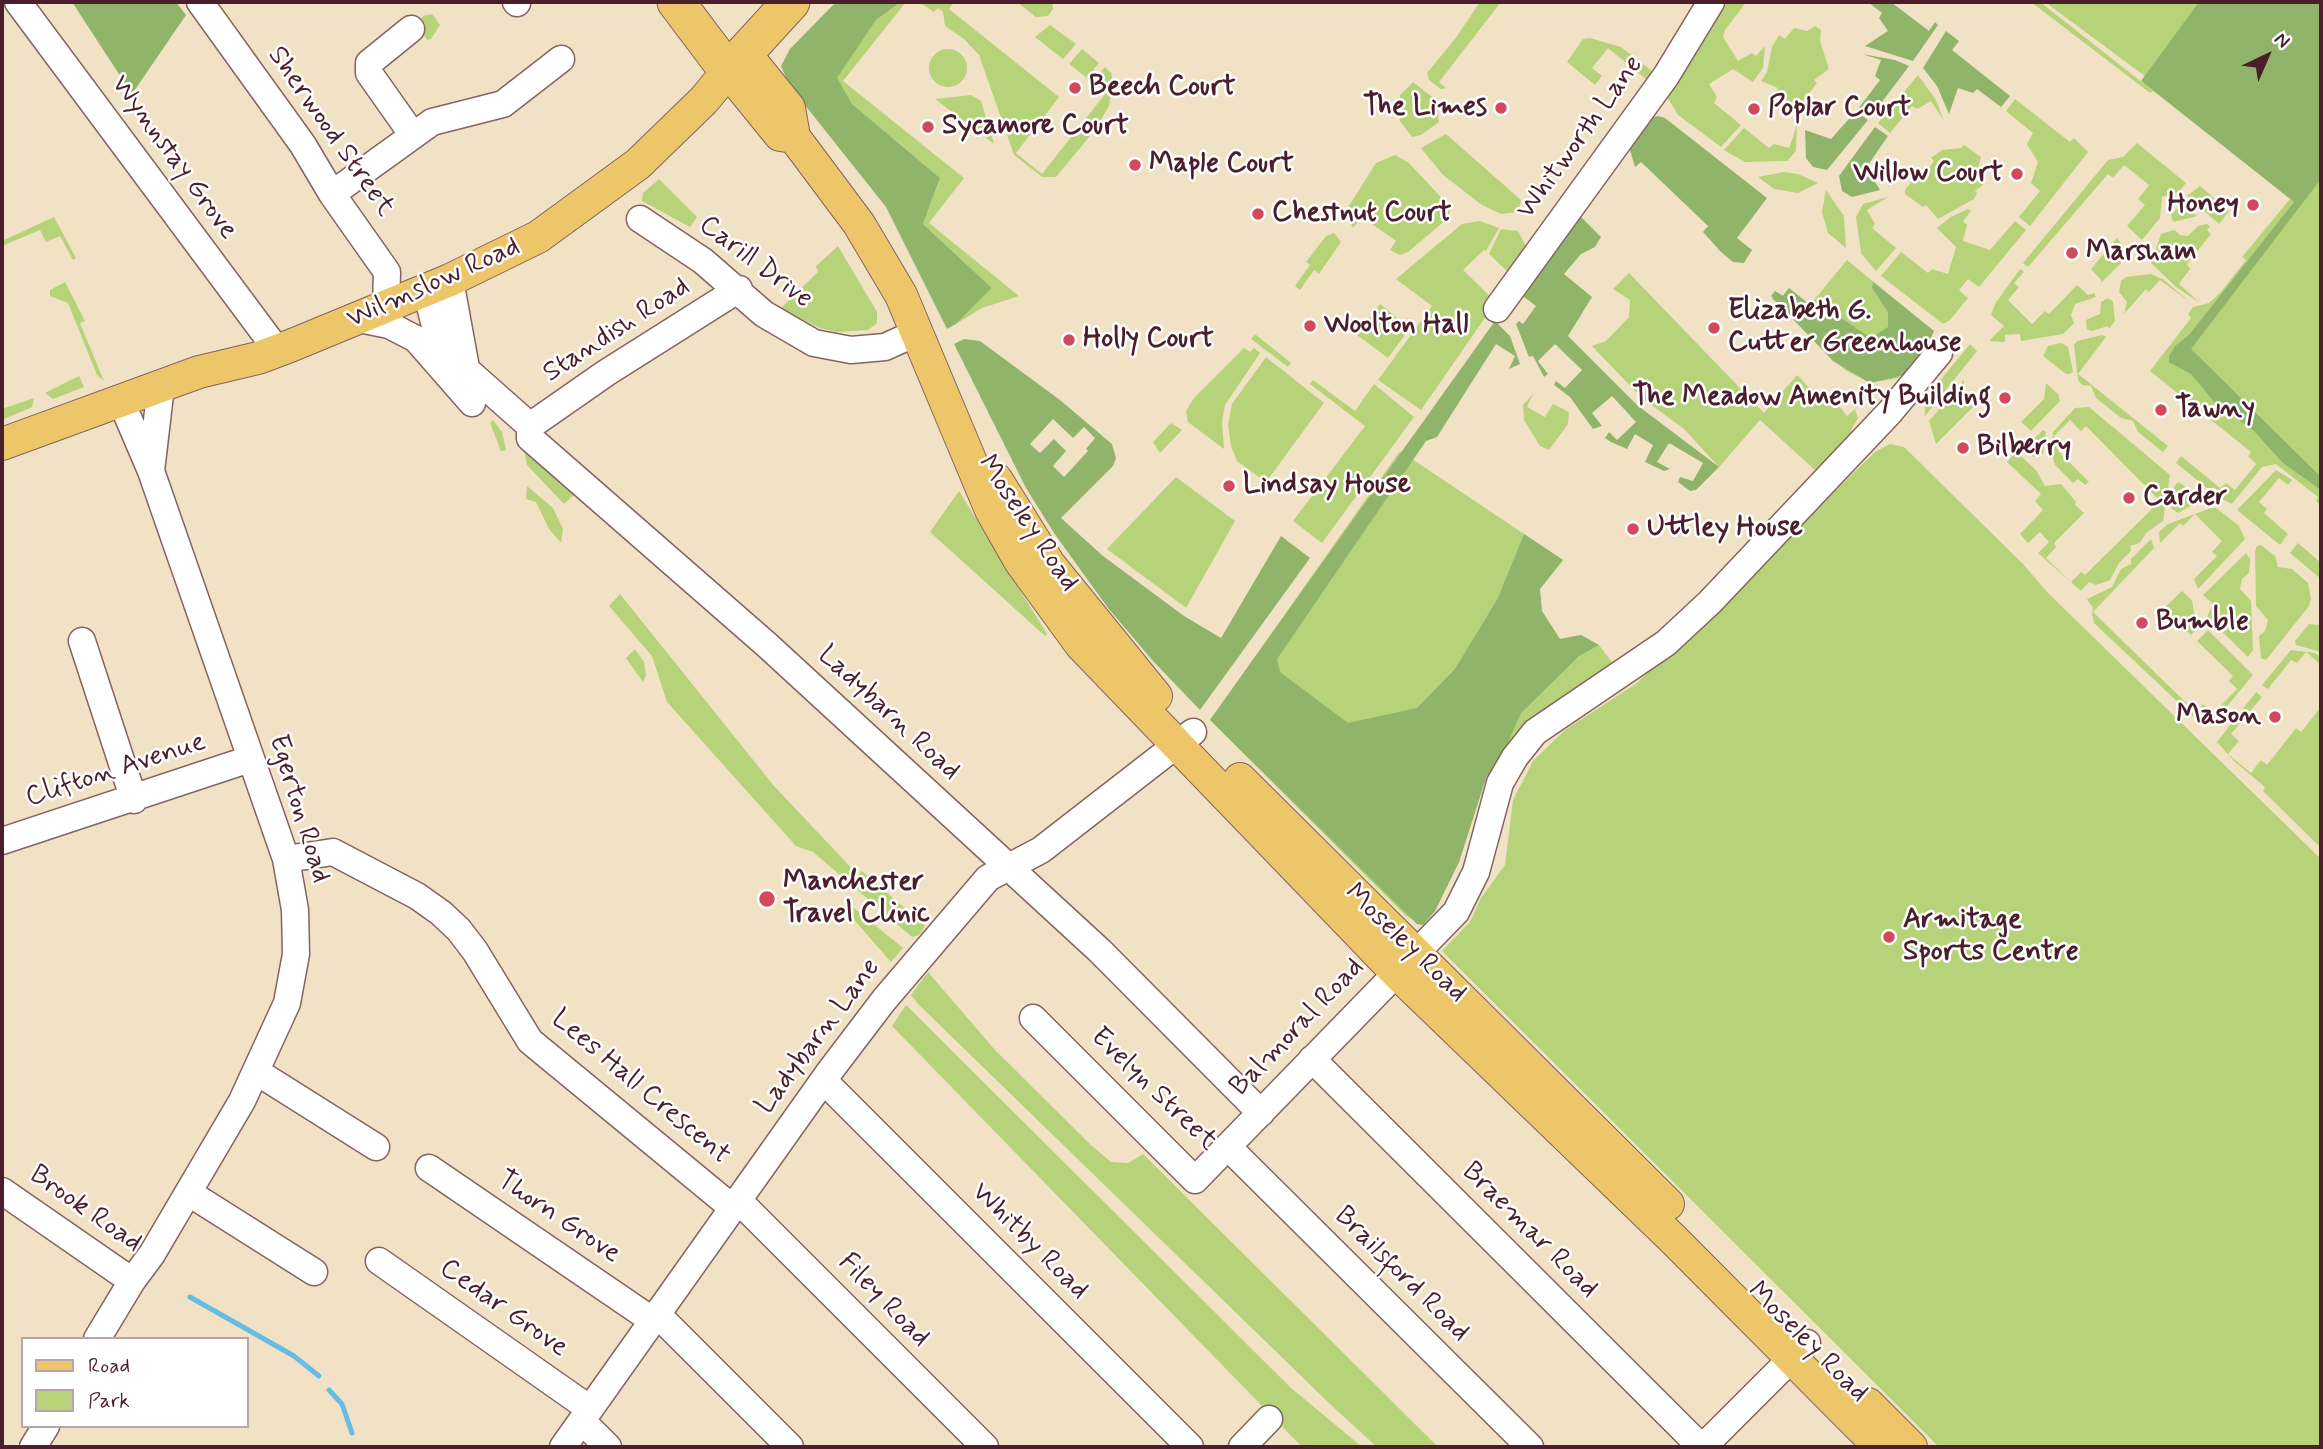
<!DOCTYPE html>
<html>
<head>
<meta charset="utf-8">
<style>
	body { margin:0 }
	#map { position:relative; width:2323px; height:1449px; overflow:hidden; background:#f1e2c6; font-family:Mynerve,sans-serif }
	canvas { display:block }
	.frame { position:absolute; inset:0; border:4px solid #4a1f2b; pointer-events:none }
	.legend { position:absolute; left:21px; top:1337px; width:228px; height:91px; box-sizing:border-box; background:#fff; border:2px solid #b7a5aa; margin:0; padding:9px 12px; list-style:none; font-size:21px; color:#4a1f2b }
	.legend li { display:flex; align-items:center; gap:14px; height:35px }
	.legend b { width:35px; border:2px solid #b7a5aa }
	.north { position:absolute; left:2232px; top:21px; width:70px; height:70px; -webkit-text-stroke:5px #fff; paint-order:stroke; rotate:44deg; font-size:19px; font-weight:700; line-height:28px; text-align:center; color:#4a1f2b }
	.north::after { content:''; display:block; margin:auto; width:24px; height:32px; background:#4a1f2b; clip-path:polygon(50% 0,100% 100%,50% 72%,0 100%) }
</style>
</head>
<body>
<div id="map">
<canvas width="2323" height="1449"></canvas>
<div class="frame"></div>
<ul class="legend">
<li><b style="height:9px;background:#ecc669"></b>Road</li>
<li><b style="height:19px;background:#b6d37a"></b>Park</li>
</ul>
<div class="north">N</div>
</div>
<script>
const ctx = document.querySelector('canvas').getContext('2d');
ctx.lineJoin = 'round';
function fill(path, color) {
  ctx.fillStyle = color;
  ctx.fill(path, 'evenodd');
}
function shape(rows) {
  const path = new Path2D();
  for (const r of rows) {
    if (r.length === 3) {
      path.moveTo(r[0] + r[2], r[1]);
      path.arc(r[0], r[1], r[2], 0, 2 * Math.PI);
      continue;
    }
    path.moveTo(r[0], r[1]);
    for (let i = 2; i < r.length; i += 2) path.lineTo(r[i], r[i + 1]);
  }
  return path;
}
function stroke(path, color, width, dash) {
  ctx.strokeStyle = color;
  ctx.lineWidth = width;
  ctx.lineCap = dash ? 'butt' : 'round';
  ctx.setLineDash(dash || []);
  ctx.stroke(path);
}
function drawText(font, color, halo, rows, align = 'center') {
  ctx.font = font + ' Mynerve,sans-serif';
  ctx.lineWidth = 5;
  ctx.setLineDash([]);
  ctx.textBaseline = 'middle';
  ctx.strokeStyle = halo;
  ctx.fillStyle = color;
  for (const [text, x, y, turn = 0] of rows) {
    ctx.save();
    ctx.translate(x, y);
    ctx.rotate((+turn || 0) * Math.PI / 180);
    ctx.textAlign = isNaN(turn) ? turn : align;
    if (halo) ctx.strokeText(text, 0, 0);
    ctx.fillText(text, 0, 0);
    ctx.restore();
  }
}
fill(shape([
	[901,2,906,2,843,81,964,178,929,223,1019,296,982,308,956,324,992,288,923,224,940,178,852,104,836,78,876,20],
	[919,2,954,2,949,9,1059,97,1016,153,1042,174,1078,128,1090,136,1056,177,1042,177,1014,155,979,55,964,39,945,26,943,12,938,8,934,12],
	[1017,2,1052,2,1053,9,1048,16,1036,17],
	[1480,2,1501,2,1439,82,1446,88,1441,89,1429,80,1427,73,1455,39],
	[1720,2,1739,2,1744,5,1725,30,1723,37,1738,61,1752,53,1756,56,1765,46,1763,68,1753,82,1733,69,1709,84,1717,97,1714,103,1741,125,1721,147,1678,115,1666,95],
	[2031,2,2040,2,2153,91,2150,93],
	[2045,2,2321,2,2321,506,2316,501,2318,497,2276,464,2262,467,2232,504,2220,498,2216,488,2207,488,2176,463,2181,456,2220,488,2226,483,2235,490,2256,464,2248,456,2251,452,2150,371,2191,318,2188,314,2193,307,2209,303,2220,293,2246,260,2242,257,2290,199,2299,205,2211,125],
	[432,14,440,25,431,39,427,40,417,25,423,16],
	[1050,25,1076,44,1063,59,1035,37],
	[1815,26,1821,30,1820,41,1829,69,1814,80,1817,83,1800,105,1793,106,1776,92,1778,88,1761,81,1767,72,1772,47,1779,35,1785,39,1794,28,1807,31],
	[1590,38,1621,47,1652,71,1653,76,1634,102,1632,100,1647,80,1608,48,1592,68,1602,76,1595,85,1567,62,1583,39],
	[1082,49,1099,63,1087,78,1069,64],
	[948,68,19],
	[1105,67,1111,73,1113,82,1109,106,1094,132,1083,122,1106,93,1092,82],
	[1918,75,1936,100,1944,121,1931,101,1917,109,1912,106,1890,133,1878,123],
	[1413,82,1436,100,1439,122,1421,135,1412,137,1400,121,1399,109,1400,95],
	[971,95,981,101,994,144,935,99],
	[2015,99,2070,142,2074,138,2088,152,2030,226,2019,217,2040,191,2031,183,2038,162,2027,144,2033,133,2006,111],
	[1797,125,1796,151,1787,161,1745,162,1724,150,1744,128,1769,148,1774,144,1789,148],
	[1446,134,1521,200,1518,212,1501,214,1482,205,1443,175,1421,148],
	[2137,143,2186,183,2179,192,2162,197,2160,218,2142,240,2127,226,2145,205,2138,199,2149,185,2124,165,2113,178,2108,174,2028,267,2023,263,2108,160,2123,157],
	[1964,145,1981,157,1979,165,1983,185,1975,191,1977,193,1974,199,1938,219,1926,205,1923,207,1905,194,1905,190,1922,168,1927,171,1934,161,1931,158,1942,150,1961,148],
	[1395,155,1409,163,1451,208,1447,219,1408,252,1400,255,1390,250,1396,241,1362,217,1353,228,1348,217,1349,206,1376,163],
	[1784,172,1798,174,1818,183,1798,193,1774,189,1758,177],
	[659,179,697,217,690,227,642,201,643,193],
	[2200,186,2229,211,2219,224,2187,196],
	[1826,190,1844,216,1846,248,1828,233,1822,212],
	[1888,197,1867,210,1875,224,1872,228,1896,248,1876,271,1861,253,1856,217,1863,204],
	[2182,203,2197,216,2173,222,2171,215],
	[1968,209,1971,211,1963,221,1967,225,1963,241,1990,250,2015,221,2026,230,1979,287,1968,279,1959,290,1968,298,1950,320,1943,324,1881,276,1901,252,1928,273,1932,269,1948,274,1956,247,1937,228,1951,217],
	[54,217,76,258,73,260,60,236,46,242,40,230,2,246,2,241],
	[1480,221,1499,228,1486,251,1484,250,1463,270,1496,302,1421,410,1378,380,1432,306,1396,279,1462,224],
	[2207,224,2210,227,2207,230,2211,234,2187,264,2190,269,2179,284,2200,303,2176,287,2151,263,2161,234,2174,230,2180,235,2188,236,2198,226],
	[1501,229,1518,231,1528,250,1510,274,1489,254],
	[1334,233,1341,242,1319,274,1314,270,1300,290,1295,286,1310,265,1306,262,1326,236],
	[2117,238,2122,245,2121,263,2100,284,2102,281,2091,269],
	[838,246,877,312,877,323,868,330,837,332,820,328,780,309,818,272,816,266],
	[1847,260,1934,331,1912,366,1898,378,1870,383,1845,370,1772,299,1775,291,1783,296,1789,288,1810,305],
	[2020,269,2024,272,2014,283,2019,287,2008,300,2032,324,2045,311,2049,314,2077,285,2088,295,2094,293,2096,297,2075,304,2071,315,2074,323,2063,334,2021,341,2020,334,2005,335,2005,342,1989,341,2004,326,1991,315,1995,304],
	[1629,273,1764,413,1797,375,1827,406,1842,392,1848,397,1839,406,1847,416,1855,409,1858,418,1851,430,1853,434,1816,471,1760,420,1719,467,1684,429,1642,398,1592,346,1606,341,1629,317,1630,300,1613,289],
	[2151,274,2164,280,2190,302,2160,280,2149,292,2146,289,2124,314,2127,302,2119,292,2121,281,2126,277],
	[65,282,85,321,80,323,104,381,97,375,68,303,50,296,50,290],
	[2108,298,2113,302,2115,321,2109,329,2108,326,2092,331,2087,329,2086,320,2100,314,2101,302],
	[1380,304,1410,328,1388,358,1357,335],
	[1255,334,1291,363,1288,367,1251,339],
	[2102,335,2106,337,2078,374,2168,446,2163,452,2138,432,2133,421,2121,418,2096,398,2091,386,2082,385,2078,380,2074,345,2077,341],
	[2061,343,2068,347,2073,372,2070,374,2066,374,2043,356,2048,346],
	[1970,344,1977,351,1925,416,1925,399],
	[1244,348,1250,352,1254,348,1260,353,1225,405,1222,421,1224,449,1188,422,1186,411,1194,398],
	[1266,357,1324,403,1266,482,1237,461,1231,446,1228,425,1232,404],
	[79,376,84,387,53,399,45,393],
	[1313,380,1355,411,1374,384,1414,417,1322,543,1293,521,1365,426,1310,384],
	[1964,380,1964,396,1975,405,1936,444,1929,421],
	[2046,383,2058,394,2060,401,2031,431,2021,422,2044,399],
	[1533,394,1527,407,1545,417,1553,404,1569,412,1568,424,1549,450,1540,446,1524,420,1523,405],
	[34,398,32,407,2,420,2,409],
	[2089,407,2170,475,2163,521,2146,533,2140,543,2130,546,2131,551,2119,563,2110,580,2096,585,2089,582,2081,591,2038,553,2049,542,2040,532,2028,543,2020,534,2043,510,2035,501,2041,494,2007,462,2014,454,2021,456,2036,470,2045,486,2061,484,2076,502,2075,505,2084,513,2054,543,2056,547,2046,558,2071,582,2081,572,2085,575,2160,501,2086,426,2081,431,2070,420,2054,436,2063,446,2058,451,2089,482,2085,485,2078,479,2073,483,2055,465,2051,451,2053,432,2075,408],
	[493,420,502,432,506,450,501,451,490,423],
	[1171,423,1182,430,1160,453,1153,442],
	[2043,430,2046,432,2043,454,2033,457,2026,447],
	[1890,444,1904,447,2024,565,2047,592,2321,859,2321,1447,1939,1447,1442,951,1470,922,1481,898,1505,865,1513,800,1533,761,1565,730,1637,683,1875,452],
	[524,450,575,494,564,504,527,465],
	[1400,451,1563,560,1540,589,1540,611,1560,639,1581,635,1599,645,1614,665,1525,726,1486,778,1459,862,1435,911,1423,925,1406,916,1210,720],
	[2276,470,2292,480,2288,485,2279,478,2259,502,2267,509,2264,513,2288,534,2280,545,2237,510],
	[1176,477,1235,521,1186,608,1107,549],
	[2179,482,2201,500,2178,513,2171,508,2175,485],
	[527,486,553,508,563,529,561,543,549,529,536,502,526,499],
	[959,491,1047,634,1045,636,930,532],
	[2211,508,2216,508,2239,526,2245,539,2198,589,2194,579,2217,556,2212,552,2222,541,2195,514,2183,526,2180,523,2160,543,2159,532,2168,524],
	[2151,539,2154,548,2093,612,2209,725,2200,723,2094,623,2092,614,2093,608,2087,599,2112,587,2121,569,2131,564,2131,559],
	[2298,543,2321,563,2321,579,2290,553],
	[2261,545,2275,556,2278,567,2292,569,2308,583,2311,599,2309,606,2266,660,2261,658,2259,636,2265,631,2268,620,2256,606,2255,552,2257,546],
	[2246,553,2250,559,2249,573,2242,579,2240,589,2251,601,2253,650,2248,657,2207,617,2213,604,2203,595],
	[2182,591,2192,600,2194,613,2201,624,2191,635,2163,609],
	[620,594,774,786,858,875,862,871,925,926,919,935,912,937,813,852,796,846,667,702,652,656,609,606],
	[2309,624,2321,625,2321,652,2296,645,2295,641],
	[2208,630,2253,675,2212,724,2199,711,2203,704,2213,714,2237,689,2229,681,2233,676,2197,641],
	[635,649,644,662,646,675,643,682,626,658],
	[2291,650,2315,653,2321,657,2321,665,2306,652,2297,663,2291,660,2268,689,2262,685],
	[2256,692,2262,697,2231,734,2239,741,2228,754,2251,773,2261,760,2267,765,2296,728,2301,732,2321,707,2321,848,2263,791,2265,787,2234,761,2217,742],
	[854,908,903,948,891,962,848,913],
	[928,972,995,1050,1091,1145,1111,1162,1128,1163,1143,1154,1438,1447,1377,1447,1331,1405,918,1004,911,995],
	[906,1005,1290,1387,1362,1447,1302,1447,892,1026]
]), '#b6d37a');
fill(shape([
	[72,2,176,2,186,15,132,94],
	[836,2,901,2,876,20,837,78,852,104,940,178,923,224,992,288,956,324,947,329,886,207,789,85,781,66,790,49],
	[1868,2,1891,2,1929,31,1935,22,1938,25,1913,61,1865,46,1888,31,1879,18,1882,13],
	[2199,2,2321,2,2321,179,2191,349,2321,477,2321,490,2283,463,2253,430,2215,403,2191,374,2169,362,2169,356,2175,346,2189,335,2294,202,2141,81],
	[1946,31,1959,41,1952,50,2010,96,2001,107,1977,89,1973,93,1958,88,1949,114,1937,86,1923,68],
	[1862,54,1895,60,1909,66,1870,118,1858,109,1880,80,1875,76,1881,60],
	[1856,111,1868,120,1827,170,1813,167,1806,158,1805,130,1831,139],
	[1658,116,1665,118,1767,198,1737,238,1752,250,1744,263,1733,262,1721,252,1703,232,1708,226,1641,162,1635,167,1629,147,1649,118],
	[1875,127,1888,136,1866,168,1880,190,1852,197,1842,191,1839,176],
	[1578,214,1601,237,1595,247,1581,254,1564,274,1592,297,1568,336,1637,405,1719,467,1696,490,1690,491,1678,482,1680,477,1693,481,1703,463,1669,443,1657,462,1670,469,1664,471,1645,462,1653,445,1635,434,1627,449,1611,442,1605,438,1609,432,1617,440,1636,422,1612,396,1592,413,1602,426,1593,429,1570,397,1554,385,1556,381,1565,388,1582,370,1555,344,1538,361,1548,374,1544,377,1533,356,1529,357,1516,324,1519,321,1523,324,1536,306,1520,294],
	[1873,282,1934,331,1929,343,1904,375,1870,383,1833,361,1771,296,1775,291,1783,296,1789,288,1810,305,1814,300,1871,338,1888,327,1888,312,1872,288],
	[1495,321,1510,336,1520,364,1509,369,1515,356,1496,344,1437,437,1426,441,1277,659,1280,672,1348,723,1417,708,1455,669,1498,598,1524,534,1563,560,1540,589,1542,611,1560,639,1581,635,1599,645,1579,656,1521,713,1502,756,1486,778,1459,862,1435,911,1423,925,1417,924,1210,720],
	[964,339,980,341,1060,400,1112,444,1116,458,1113,466,1061,518,1103,556,1184,616,1221,638,1281,536,1310,558,1200,710,1153,661,1108,608,1054,533,1026,488,954,344],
	[1053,419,1073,438,1084,427,1095,438,1086,449,1088,451,1064,477,1053,466,1066,451,1054,439,1040,453,1030,444]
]), '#90b56a');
stroke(shape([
	[190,1297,294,1356,319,1376],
	[329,1390,342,1404,352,1433]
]), '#67bce3', 5);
const minor = shape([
	[18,2,277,350],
	[200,2,303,145,332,194,387,272,386,306],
	[516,2,517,3],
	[411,29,369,63,369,73,412,134],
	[332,194,432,122,503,104,561,59],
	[640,219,703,261,764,314,814,343,851,350,885,347,918,332],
	[450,280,472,401],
	[426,290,435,326,454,367],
	[1497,309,1666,76,1711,2],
	[359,319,389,325,416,339,472,403],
	[469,372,530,426],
	[530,426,530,438,767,645,1100,951,1261,1113],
	[530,426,606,373,739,289],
	[151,471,161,386],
	[82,641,134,800],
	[2,841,250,759],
	[286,859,333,852,417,896,441,913,459,930,475,951,530,1041,723,1200,746,1208,985,1447],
	[1033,1018,1195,1180,1456,912,1476,872,1500,783,1515,757,1535,732,1666,643,1710,602,1890,412,1939,353],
	[1312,1059,1701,1447],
	[257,1072,376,1147],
	[824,1081,1190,1447],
	[1228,1147,1530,1447],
	[429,1168,643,1314,665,1322,790,1447],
	[2,1191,132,1281],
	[189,1193,314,1272],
	[379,1261,590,1409],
	[97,1339,132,1281,152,1254,242,1101,287,1003,296,954,295,910,286,859,151,471,121,401],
	[582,1421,608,1447],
	[33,1447,46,1426],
	[563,1447,830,1071,884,1000,988,878,1041,850,1193,732],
	[1242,1447,1269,1419],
	[1703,1447,1807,1343]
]);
const major = shape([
	[743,51,789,108,794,137,859,224,901,295,991,510,1020,561,1081,645,1396,972,1673,1239,1880,1447],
	[2,444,199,372,258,358,290,346,450,280,538,237,638,164,704,100,728,71,780,135,794,137],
	[996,479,1049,564,1156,696],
	[1240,779,1668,1204],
	[1868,1404,1911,1447]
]);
const highway = shape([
	[676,2,728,71,791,2]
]);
stroke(minor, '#846361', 29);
stroke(major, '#846361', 34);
stroke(highway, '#846361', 39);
stroke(minor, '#fff', 26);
stroke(major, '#ecc669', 32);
stroke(highway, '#ecc669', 37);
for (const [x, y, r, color] of [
	[1075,88,7,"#d1495b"],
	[1501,108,7,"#d1495b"],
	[1754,109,7,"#d1495b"],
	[928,127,7,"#d1495b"],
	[1135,165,7,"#d1495b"],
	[2017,174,7,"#d1495b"],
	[2253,205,7,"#d1495b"],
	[1258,214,7,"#d1495b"],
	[2072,253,7,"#d1495b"],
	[1310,326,7,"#d1495b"],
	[1714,328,7,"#d1495b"],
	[1069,340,7,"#d1495b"],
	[2005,398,7,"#d1495b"],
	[2161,410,7,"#d1495b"],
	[1963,448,7,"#d1495b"],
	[1229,486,7,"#d1495b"],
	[2129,498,7,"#d1495b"],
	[1633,529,7,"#d1495b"],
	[2142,623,7,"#d1495b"],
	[2275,717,7,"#d1495b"],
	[767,899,9,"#d1495b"],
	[1889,937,7,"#d1495b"]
]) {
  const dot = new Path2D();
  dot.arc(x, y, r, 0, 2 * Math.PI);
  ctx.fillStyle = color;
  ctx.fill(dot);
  stroke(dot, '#fff', 2.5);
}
drawText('bold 28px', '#4a1f2b', '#fff', [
	["Beech Court",1089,88],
	["The Limes",1487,108,"right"],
	["Poplar Court",1768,109],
	["Sycamore Court",942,127],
	["Maple Court",1149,165],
	["Willow Court",2003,174,"right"],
	["Honey",2239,205,"right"],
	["Chestnut Court",1272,214],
	["Marsham",2086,253],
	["Elizabeth G.",1728,312],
	["Cutter Greenhouse",1728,344],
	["Woolton Hall",1324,326],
	["Holly Court",1083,340],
	["The Meadow Amenity Building",1991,398,"right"],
	["Tawny",2175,410],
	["Bilberry",1977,448],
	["Lindsay House",1243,486],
	["Carder",2143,498],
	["Uttley House",1647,529],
	["Bumble",2156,623],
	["Mason",2261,717,"right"],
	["Manchester",783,883],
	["Travel Clinic",783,915],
	["Armitage",1903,921],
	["Sports Centre",1903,953]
], 'left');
drawText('28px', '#4a1f2b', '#fff', [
	["Sherwood Street",330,132,55],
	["Whitworth Lane",1581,138,-54],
	["Wynnstay Grove",173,158,54],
	["Carill Drive",755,263,37],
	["Wilmslow Road",434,284,-24],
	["Standish Road",617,331,-33],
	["Moseley Road",1027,524,56],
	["Ladybarn Road",888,714,43],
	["Clifton Avenue",116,771,-18],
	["Egerton Road",298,809,73],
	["Moseley Road",1405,944,44],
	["Balmoral Road",1298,1028,-46],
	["Ladybarn Lane",819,1037,-53],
	["Lees Hall Crescent",640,1088,40],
	["Evelyn Street",1153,1090,44],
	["Brook Road",85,1210,35],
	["Thorn Grove",558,1218,34],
	["Braemar Road",1529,1231,45],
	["Whitby Road",1029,1242,45],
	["Brailsford Road",1401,1275,45],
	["Filey Road",883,1301,46],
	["Cedar Grove",503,1309,35],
	["Moseley Road",1807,1343,45]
]);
</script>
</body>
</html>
